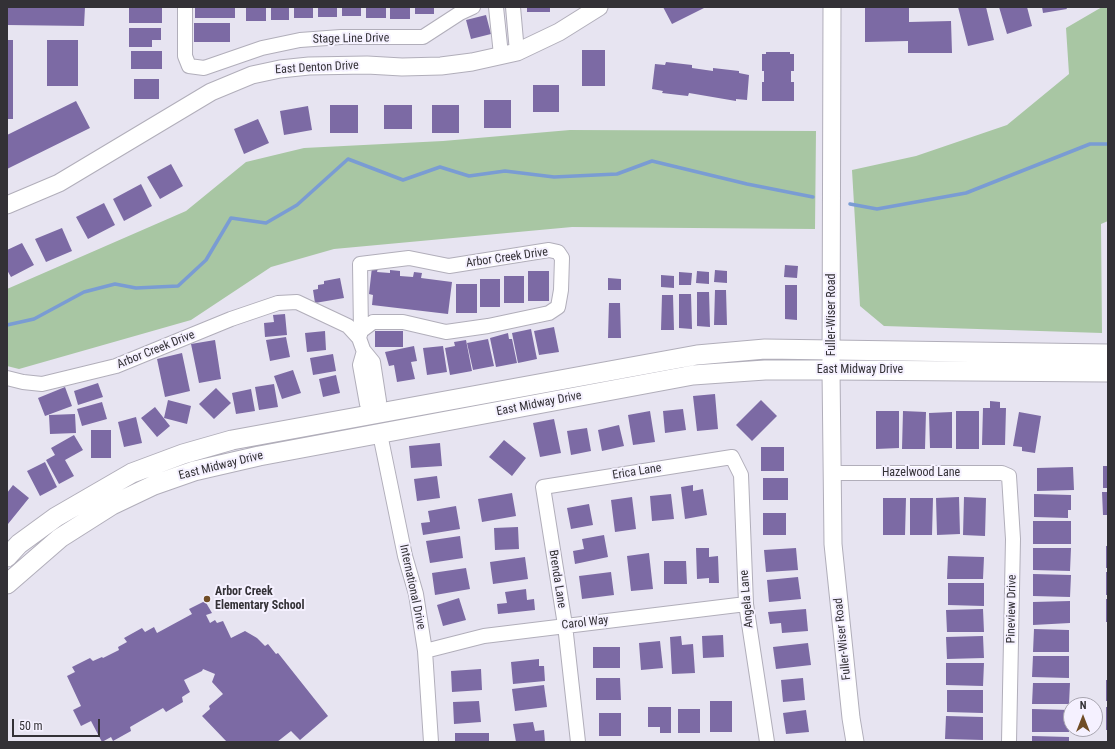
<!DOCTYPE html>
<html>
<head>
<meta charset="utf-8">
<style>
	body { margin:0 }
	#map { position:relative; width:1115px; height:749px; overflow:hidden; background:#e7e4f1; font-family:"Roboto Condensed",sans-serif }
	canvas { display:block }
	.frame { position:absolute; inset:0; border:8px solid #333136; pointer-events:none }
	.north { position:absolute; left:1063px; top:697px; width:40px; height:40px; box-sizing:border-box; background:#f5f1ff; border:1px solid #a7a4af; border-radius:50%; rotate:0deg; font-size:11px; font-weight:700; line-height:16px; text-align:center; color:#333136 }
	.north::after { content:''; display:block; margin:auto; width:14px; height:18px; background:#704d26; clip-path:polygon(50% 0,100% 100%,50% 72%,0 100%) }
	.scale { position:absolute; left:12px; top:719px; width:88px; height:18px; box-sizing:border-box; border:2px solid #333136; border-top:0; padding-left:5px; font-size:12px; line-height:14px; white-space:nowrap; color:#333136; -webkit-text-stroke:3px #f5f1ff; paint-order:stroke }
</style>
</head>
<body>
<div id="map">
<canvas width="1115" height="749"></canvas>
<div class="frame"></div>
<div class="north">N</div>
<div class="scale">50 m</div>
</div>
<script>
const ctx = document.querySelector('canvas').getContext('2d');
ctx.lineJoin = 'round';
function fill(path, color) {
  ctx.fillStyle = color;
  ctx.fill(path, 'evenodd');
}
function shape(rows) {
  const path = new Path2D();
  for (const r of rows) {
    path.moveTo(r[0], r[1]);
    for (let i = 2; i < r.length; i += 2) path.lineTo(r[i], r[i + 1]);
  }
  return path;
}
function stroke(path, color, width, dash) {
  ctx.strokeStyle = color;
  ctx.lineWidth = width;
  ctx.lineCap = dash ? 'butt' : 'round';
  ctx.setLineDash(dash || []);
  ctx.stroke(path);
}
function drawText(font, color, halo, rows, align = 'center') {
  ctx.font = font + ' "Roboto Condensed",sans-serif';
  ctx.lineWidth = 4;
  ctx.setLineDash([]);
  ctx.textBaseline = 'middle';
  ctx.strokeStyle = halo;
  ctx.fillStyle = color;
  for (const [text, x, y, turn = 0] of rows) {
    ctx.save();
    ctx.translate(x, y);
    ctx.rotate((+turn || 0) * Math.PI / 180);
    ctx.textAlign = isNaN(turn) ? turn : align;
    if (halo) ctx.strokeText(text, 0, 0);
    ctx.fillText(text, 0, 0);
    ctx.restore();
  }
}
fill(shape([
	[1102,7,1108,7,1108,221,1101,224,1102,333,884,326,860,306,852,170,916,156,1007,125,1069,74,1066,28],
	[570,130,816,131,815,229,572,227,334,249,271,267,191,320,19,369,7,366,7,289,186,211,246,162,304,148,443,141]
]), '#a8c6a3');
stroke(shape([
	[850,204,877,209,966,193,1090,144,1108,144],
	[7,325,34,319,84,292,115,284,136,288,178,286,206,260,231,218,266,223,297,205,348,159,403,180,440,167,469,176,505,171,554,177,617,174,652,161,747,184,813,197]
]), '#7a9cd3', 3.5);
fill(shape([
	[7,7,85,7,84,26,7,25],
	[129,7,162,7,162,23,129,23],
	[235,7,235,18,195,18,195,8],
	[246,7,266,7,266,21,246,21],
	[271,7,289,7,289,20,271,20],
	[294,7,313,7,313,18,294,18],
	[318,7,337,7,337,17,318,17],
	[342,7,361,7,361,16,342,16],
	[366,7,386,7,386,18,366,18],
	[390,7,410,7,410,19,390,19],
	[415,7,434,7,434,14,415,14],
	[527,7,550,7,550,12,527,12],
	[663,7,706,7,672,24],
	[958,7,986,7,994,40,968,46],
	[999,7,1027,7,1032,26,1007,34],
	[1042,7,1066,7,1067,9,1043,13],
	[865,8,909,8,909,22,951,21,952,53,908,53,908,41,865,42],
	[486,15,491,34,471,39,466,20],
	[194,23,230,23,230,42,194,42],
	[129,28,161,28,161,40,152,40,152,47,129,47],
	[7,40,13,40,13,119,7,119],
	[47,40,78,40,78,86,47,86],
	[582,50,605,50,605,86,582,86],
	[131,51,162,51,162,69,131,69],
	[766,52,790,52,790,54,794,54,794,71,791,71,791,82,794,82,794,101,762,101,762,82,764,82,764,71,762,71,762,54,766,54],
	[666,62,692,65,692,68,713,71,713,68,739,71,739,73,749,75,747,100,736,99,736,101,689,93,688,96,662,93,663,91,652,89,655,64,665,65],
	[134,79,159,79,159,99,134,99],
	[533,85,559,85,559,112,533,112],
	[484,100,511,100,511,128,484,128],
	[76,101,90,128,7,169,7,135],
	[330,105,358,105,358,133,330,133],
	[384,105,412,105,412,129,384,129],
	[432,105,459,105,459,133,432,133],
	[308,106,312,130,284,135,280,111],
	[258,119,269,143,244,154,234,129],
	[171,164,183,186,160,199,147,177],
	[141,184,152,206,124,221,113,199],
	[104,203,115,225,88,239,76,217],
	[62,228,72,251,46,262,35,239],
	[22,243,34,265,11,277,7,270,7,250],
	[785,265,798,266,797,278,784,277],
	[372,267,378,268,377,272,390,273,390,270,400,271,400,276,413,277,414,272,422,273,421,278,452,282,448,314,372,305,373,295,369,294],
	[715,270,727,271,727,283,714,282],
	[528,271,549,271,549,301,528,301],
	[697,271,709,272,709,284,696,283],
	[679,272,692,273,691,285,679,285],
	[661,275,674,276,674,288,661,287],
	[504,276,524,276,524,303,504,303],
	[340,278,344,298,315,303,313,290,318,289,318,285,324,284,324,281],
	[608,278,621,279,621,290,608,290],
	[480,279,500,279,500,307,480,307],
	[456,284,477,284,477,313,456,313],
	[785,285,797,285,797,320,785,319],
	[715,290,726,290,727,325,714,325],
	[697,292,709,292,710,327,697,326],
	[679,294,691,294,692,329,679,328],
	[662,295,673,295,674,330,661,330],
	[609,303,620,303,621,338,608,338],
	[285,314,287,335,265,337,264,323,274,322,273,315],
	[554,327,559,352,539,355,534,331],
	[531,329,537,359,518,363,512,333],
	[325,331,326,350,307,352,305,333],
	[375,331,403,331,403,347,375,347],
	[508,333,509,339,512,339,517,363,496,367,490,338],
	[286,337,290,357,270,361,266,340],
	[488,339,494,366,473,370,467,343],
	[215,340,221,379,199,383,191,344],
	[466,340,472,371,450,375,445,348,455,346,454,342],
	[414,346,417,361,411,362,415,379,397,382,394,365,389,366,385,352],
	[443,346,447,372,427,375,423,348],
	[182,353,190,391,165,397,157,359],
	[333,354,336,371,313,375,310,358],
	[293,370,301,393,282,399,274,376],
	[336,375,340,393,323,397,319,379],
	[98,383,103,397,78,405,74,391],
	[274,384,278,407,259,410,255,387],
	[65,387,72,406,45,416,38,398],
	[216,388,231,403,214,419,199,404],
	[251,389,255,411,236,414,232,393],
	[715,394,718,429,697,431,693,396],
	[168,400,191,406,187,424,164,418],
	[761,400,777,416,752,441,736,425],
	[990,401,1000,402,1000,408,1006,408,1005,445,982,445,983,408,990,408],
	[102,402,107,419,82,426,77,409],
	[155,407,170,426,157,437,141,418],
	[683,409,686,430,665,433,663,411],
	[650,411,655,442,633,445,628,415],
	[876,411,899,411,899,448,876,449],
	[903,411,926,412,925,449,902,449],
	[956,411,979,411,979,449,956,449],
	[952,412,952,448,930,448,929,413],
	[1019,412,1041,416,1035,453,1022,451,1022,447,1013,446],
	[75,414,76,433,50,434,49,415],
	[136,417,142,443,124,447,118,422],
	[554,419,561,453,540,457,533,423],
	[619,425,624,446,602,451,598,430],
	[587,428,591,451,571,455,567,431],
	[91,430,111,430,111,458,91,458],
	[74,435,83,450,65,460,74,476,59,484,46,460,55,455,51,448],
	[504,440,526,458,512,476,489,457],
	[440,443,442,466,411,468,409,446],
	[761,447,784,447,784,471,761,471],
	[45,462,57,487,40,496,27,471],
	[1103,466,1108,466,1108,488,1103,488],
	[1073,467,1074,490,1037,491,1037,468],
	[437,476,440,498,417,501,414,479],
	[763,478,788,478,788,500,763,500],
	[13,485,29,498,8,524,7,493],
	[693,485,693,491,703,489,707,515,685,519,681,487],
	[1102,492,1108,492,1108,515,1103,515],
	[512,493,516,516,482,522,478,499],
	[671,494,674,519,652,521,650,496],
	[1034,494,1071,495,1071,510,1068,510,1068,518,1034,517],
	[632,497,636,529,615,532,611,500],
	[959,497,960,534,937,535,936,498],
	[964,497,986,498,985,536,963,535],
	[883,498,906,498,905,535,883,535],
	[910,498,933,498,932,535,910,535],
	[589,504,593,525,571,529,567,508],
	[456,506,460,529,423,535,421,523,430,522,428,511],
	[763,513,786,513,786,535,763,535],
	[1033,521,1071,521,1071,544,1033,544],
	[518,527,519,549,495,550,494,528],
	[604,535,608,557,575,564,573,551,584,549,582,539],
	[460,536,463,558,430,563,426,541],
	[1106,546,1108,546,1108,568,1106,568],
	[696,548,709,548,709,557,718,556,719,583,709,583,709,578,697,579],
	[796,548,798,570,766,572,764,550],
	[1033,548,1071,548,1070,571,1033,570],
	[649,553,653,589,631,591,627,556],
	[948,556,984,557,983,579,947,579],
	[525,557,528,579,493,584,490,562],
	[664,561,686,561,687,584,664,584],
	[466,568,470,589,435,595,432,573],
	[611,572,614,595,582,599,579,576],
	[1106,572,1108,572,1108,595,1106,595],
	[1033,574,1071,575,1070,597,1033,596],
	[798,577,801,599,769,602,767,580],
	[948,583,984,583,984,606,948,605],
	[526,589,527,600,534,599,535,610,498,614,497,604,507,603,505,592],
	[459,598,466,620,443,626,437,605],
	[1106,599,1108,599,1108,622,1106,622],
	[205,601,212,613,206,615,210,623,215,620,217,623,223,621,231,638,245,631,257,638,265,646,268,644,276,654,278,653,328,716,300,740,291,731,277,742,227,742,202,716,210,709,209,706,223,694,212,682,215,674,203,669,202,671,184,680,190,692,182,697,183,702,166,712,163,708,130,727,131,731,113,741,111,737,102,742,91,721,81,726,73,710,81,706,67,676,75,672,72,667,90,658,93,661,102,657,103,658,119,650,118,647,127,642,124,638,142,628,145,632,154,627,157,633,192,614,189,609],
	[1070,601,1070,623,1033,625,1033,602],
	[806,609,808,631,782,633,781,623,770,624,768,612],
	[983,609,984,632,947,632,946,610],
	[1034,629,1069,630,1069,652,1033,652],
	[723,635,724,657,703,658,702,636],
	[681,636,682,645,693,644,695,673,672,674,670,637],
	[983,636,984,658,947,659,946,637],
	[660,641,663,668,641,670,639,643],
	[808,643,811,665,776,669,773,647],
	[593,647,620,647,620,668,593,668],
	[1033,656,1069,656,1069,678,1032,677],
	[539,659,539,666,544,666,545,681,513,684,511,662],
	[946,663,984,663,983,686,946,685],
	[481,669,482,690,452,692,451,671],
	[596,678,620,678,621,700,596,700],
	[803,678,805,700,783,702,781,680],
	[1106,680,1108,680,1108,701,1106,701],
	[1033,683,1070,683,1069,704,1032,704],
	[544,685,547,707,515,711,512,689],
	[947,690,983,690,983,713,947,712],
	[479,701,481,722,454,724,453,702],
	[710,701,732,701,732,732,710,732],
	[648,707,671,707,671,733,660,733,660,727,648,727],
	[1106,707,1108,707,1108,730,1106,730],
	[678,709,700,709,700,733,678,733],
	[1032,709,1070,710,1069,732,1032,732],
	[806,710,809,732,786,734,783,713],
	[599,713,621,713,621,736,599,736],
	[946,716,983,717,983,740,945,739],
	[533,722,535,731,544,730,545,742,516,742,513,724],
	[455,733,489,733,489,742,455,742],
	[1032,736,1069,737,1069,742,1032,742]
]), '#7c6aa4');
const minor = shape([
	[185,7,185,56,189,66,204,68,262,48,300,40,341,37,423,37,460,13,473,7],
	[496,7,501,55],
	[513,7,517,52],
	[359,338,361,331,373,322,403,322,446,332,488,326,549,313,558,307,561,290,562,258,558,252,549,250,449,266,409,258,360,264,361,331],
	[364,351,360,365,367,404,378,414],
	[364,351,373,362,379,401,378,414],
	[7,378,23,382,42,384,116,366,231,319,278,303,297,302,348,326,359,338,364,352],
	[380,434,405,556,416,594,425,651,431,742],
	[832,473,1002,473,1009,476,1013,539,1009,742],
	[425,651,484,636,746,604],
	[578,742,565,625,543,487,732,457,741,475,746,604,767,742]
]);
const tertiary = shape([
	[832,7,831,370,833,544,851,718,855,742],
	[7,205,59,183,211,92,252,75,280,69,309,66,367,65,402,67,441,66,472,62,517,52,559,32,599,7]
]);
const secondary = shape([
	[7,557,19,544,56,517,132,473,183,454,232,440,697,355,765,349,1108,354],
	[7,584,60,538,112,505,154,485,194,471,259,456,693,375,765,370,831,370,1108,372]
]);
stroke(minor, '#b1aeba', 16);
stroke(tertiary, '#b1aeba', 19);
stroke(secondary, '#b1aeba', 21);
stroke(minor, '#fff', 14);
stroke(tertiary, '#fff', 17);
stroke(secondary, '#fff', 19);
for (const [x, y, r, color] of [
	[207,599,4,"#704d26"]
]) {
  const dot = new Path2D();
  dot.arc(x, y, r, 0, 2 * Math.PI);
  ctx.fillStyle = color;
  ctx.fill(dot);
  stroke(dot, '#f5f1ff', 1.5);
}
drawText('12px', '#333136', '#f5f1ff', [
	["Stage Line Drive",351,39,-1],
	["East Denton Drive",317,68,-3],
	["Arbor Creek Drive",507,258,-8],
	["Fuller-Wiser Road",832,315,-90],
	["Arbor Creek Drive",156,350,-22],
	["East Midway Drive",860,370],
	["East Midway Drive",539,404,-11],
	["East Midway Drive",221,466,-14],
	["Erica Lane",637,472,-9],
	["Hazelwood Lane",921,473],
	["Brenda Lane",557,579,81],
	["International Drive",412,587,78],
	["Angela Lane",747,599,-95],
	["Pineview Drive",1012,609,-89],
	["Carol Way",585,623,-7],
	["Fuller-Wiser Road",843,639,-96]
]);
drawText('bold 12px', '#333136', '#f5f1ff', [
	["Arbor Creek",215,592],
	["Elementary School",215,606]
], 'left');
</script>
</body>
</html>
